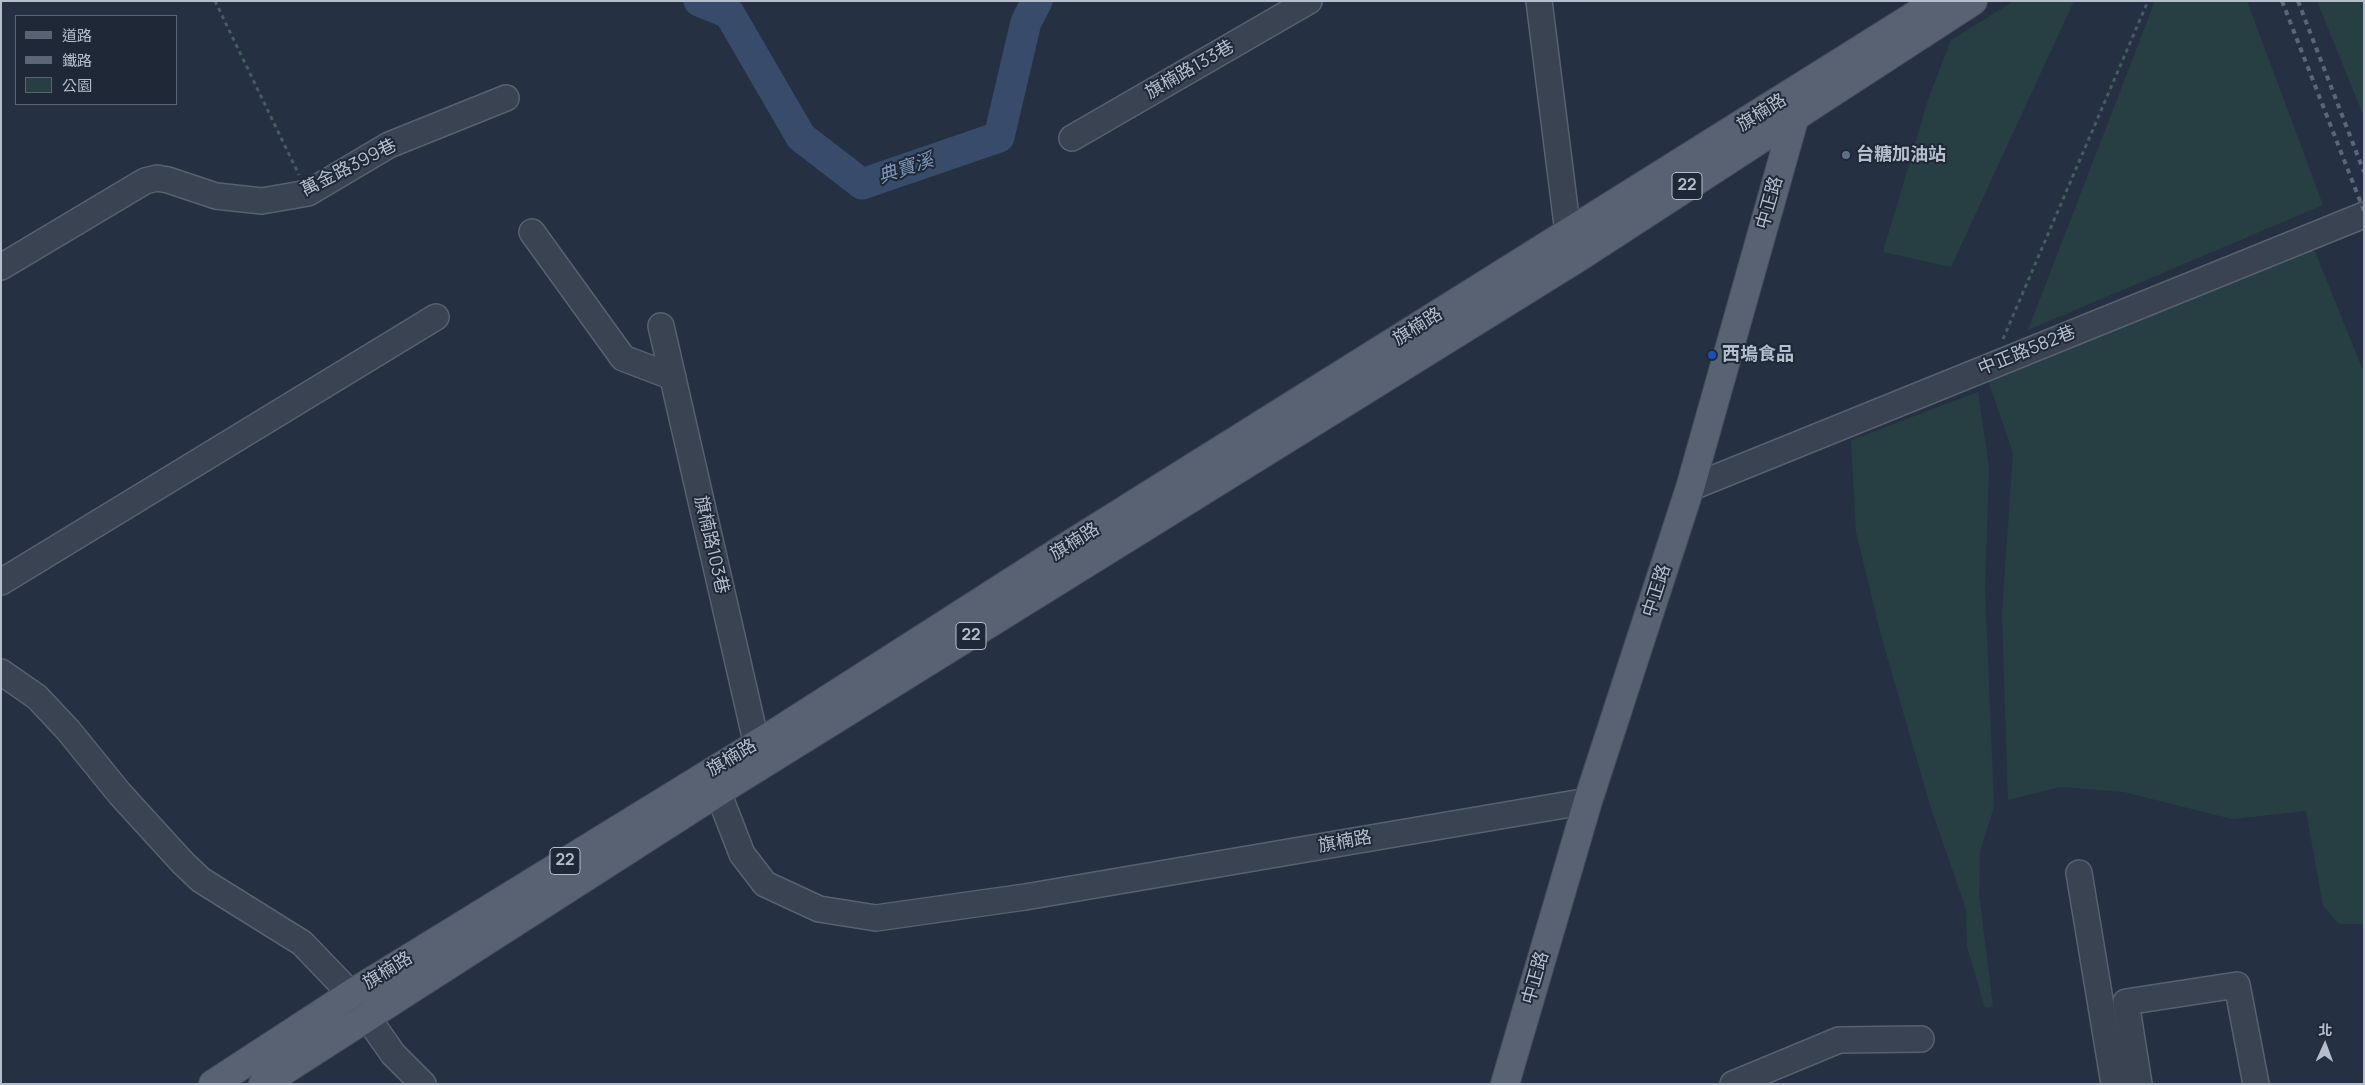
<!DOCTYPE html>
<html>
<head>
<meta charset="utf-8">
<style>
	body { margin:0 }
	#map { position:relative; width:2365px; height:1085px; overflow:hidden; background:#253142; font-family:Manrope,"Noto Sans TC",sans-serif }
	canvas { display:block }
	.frame { position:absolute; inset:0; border:2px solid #b6becc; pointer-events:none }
	.legend { position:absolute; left:15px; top:15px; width:162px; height:90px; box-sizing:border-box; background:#1e2837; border:1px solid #5b6473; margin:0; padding:6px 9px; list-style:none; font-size:15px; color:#b6becc }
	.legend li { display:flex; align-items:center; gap:10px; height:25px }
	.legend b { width:25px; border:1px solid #5b6473 }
	.north { position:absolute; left:2300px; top:1020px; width:50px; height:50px; -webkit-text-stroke:4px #1e2837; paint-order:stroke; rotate:2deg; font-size:14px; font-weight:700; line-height:20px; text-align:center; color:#b6becc }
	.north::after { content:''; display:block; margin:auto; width:18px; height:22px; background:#b6becc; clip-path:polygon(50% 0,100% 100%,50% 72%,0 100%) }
</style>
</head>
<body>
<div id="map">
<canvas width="2365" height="1085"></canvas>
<div class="frame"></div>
<ul class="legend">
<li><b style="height:6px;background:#586272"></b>道路</li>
<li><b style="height:6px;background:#5b6779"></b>鐵路</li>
<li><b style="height:14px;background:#273f43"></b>公園</li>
</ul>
<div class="north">北</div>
</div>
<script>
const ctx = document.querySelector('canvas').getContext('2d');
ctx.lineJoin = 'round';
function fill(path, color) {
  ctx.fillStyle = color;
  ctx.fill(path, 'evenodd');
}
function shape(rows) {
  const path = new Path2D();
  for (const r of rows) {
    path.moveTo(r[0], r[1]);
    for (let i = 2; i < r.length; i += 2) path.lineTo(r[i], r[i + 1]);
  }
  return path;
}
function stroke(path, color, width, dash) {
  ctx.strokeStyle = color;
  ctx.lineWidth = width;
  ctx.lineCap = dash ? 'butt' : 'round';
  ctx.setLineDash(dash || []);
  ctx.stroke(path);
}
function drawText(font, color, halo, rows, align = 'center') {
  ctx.font = font + ' Manrope,"Noto Sans TC",sans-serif';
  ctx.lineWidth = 4;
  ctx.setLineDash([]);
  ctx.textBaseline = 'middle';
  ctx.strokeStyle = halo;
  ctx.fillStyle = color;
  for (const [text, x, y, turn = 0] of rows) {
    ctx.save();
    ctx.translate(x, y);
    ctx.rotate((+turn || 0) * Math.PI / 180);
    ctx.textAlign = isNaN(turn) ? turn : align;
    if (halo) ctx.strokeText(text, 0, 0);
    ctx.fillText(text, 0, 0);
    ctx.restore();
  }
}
fill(shape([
	[2014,1,2074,1,1951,267,1883,252,1928,100,1951,40],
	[2155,1,2247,1,2323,205,2028,330],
	[2317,1,2364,1,2364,117],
	[2314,249,2364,373,2364,924,2339,924,2323,906,2306,811,2232,819,2124,792,2060,787,2008,800,2002,613,2013,453,1988,380],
	[1978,392,1989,468,1985,590,1994,807,1980,851,1979,894,1993,1007,1985,1008,1967,946,1966,909,1930,805,1882,639,1856,532,1851,440]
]), '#273f43');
stroke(shape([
	[699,1,729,13,801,137,862,184,999,137,1026,22,1037,1]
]), '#384b6a', 31);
const minor = shape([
	[1539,1,1568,233,1575,250],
	[1072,138,1309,1],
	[532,232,623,358,673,377],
	[1,267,145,181,157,178,168,180,216,196,262,201,308,193,389,145,506,98],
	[661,326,761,763],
	[1690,488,2364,215],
	[1,582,436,317],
	[1,672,37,697,68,730,120,794,183,863,201,880,302,943,351,994,393,1054,423,1084],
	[718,792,742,854,765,884,819,909,876,918,1025,897,1588,801],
	[2079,873,2114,1084],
	[1733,1084,1839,1040,1921,1039],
	[2139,1084,2126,1002,2237,985,2256,1084]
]);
const major = shape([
	[213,1084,351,994,780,730,1066,547,1938,1],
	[263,1084,718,792,1579,257,1973,1],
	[1505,1084,1588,801,1690,488,1795,116]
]);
stroke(minor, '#57616f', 28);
stroke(major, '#434c5b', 30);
stroke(shape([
	[215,1,299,175],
	[2003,339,2148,1]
]), '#455c60', 3, [4, 4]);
stroke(minor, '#394352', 25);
stroke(major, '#586272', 28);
stroke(shape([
	[2282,1,2364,211],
	[2298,1,2364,172]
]), '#5b6779', 4, [5, 5]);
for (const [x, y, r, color] of [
	[1846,155,5,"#5c6f8a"],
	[1712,355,5,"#1a4fb4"]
]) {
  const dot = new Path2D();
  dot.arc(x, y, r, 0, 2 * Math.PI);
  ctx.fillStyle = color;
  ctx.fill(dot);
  stroke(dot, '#1e2837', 2);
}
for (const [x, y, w] of [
	[1687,186,30],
	[971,636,30],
	[565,861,30]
]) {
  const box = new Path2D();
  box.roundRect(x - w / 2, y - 13.5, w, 27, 4);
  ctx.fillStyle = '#1e2837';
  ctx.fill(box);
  stroke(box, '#b6becc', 1);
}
drawText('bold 16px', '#b6becc', null, [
	["22",1687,186],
	["22",971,636],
	["22",565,861]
]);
drawText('18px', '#b6becc', '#1e2837', [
	["旗楠路133巷",1190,70,-30],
	["旗楠路",1762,113,-32],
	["萬金路399巷",349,168,-27],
	["中正路",1770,203,-74],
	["旗楠路",1418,327,-32],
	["中正路582巷",2027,351,-22],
	["旗楠路",1075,542,-32],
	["旗楠路103巷",711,545,77],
	["中正路",1657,591,-72],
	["旗楠路",732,758,-31],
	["旗楠路",1345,842,-10],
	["旗楠路",388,971,-32],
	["中正路",1536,978,-74]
]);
drawText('bold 18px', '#b6becc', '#1e2837', [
	["台糖加油站",1856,155],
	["西塢食品",1722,355]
], 'left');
drawText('italic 19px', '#7d93b4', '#1e2837', [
	["典寶溪",906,169,-19]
]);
</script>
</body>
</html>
